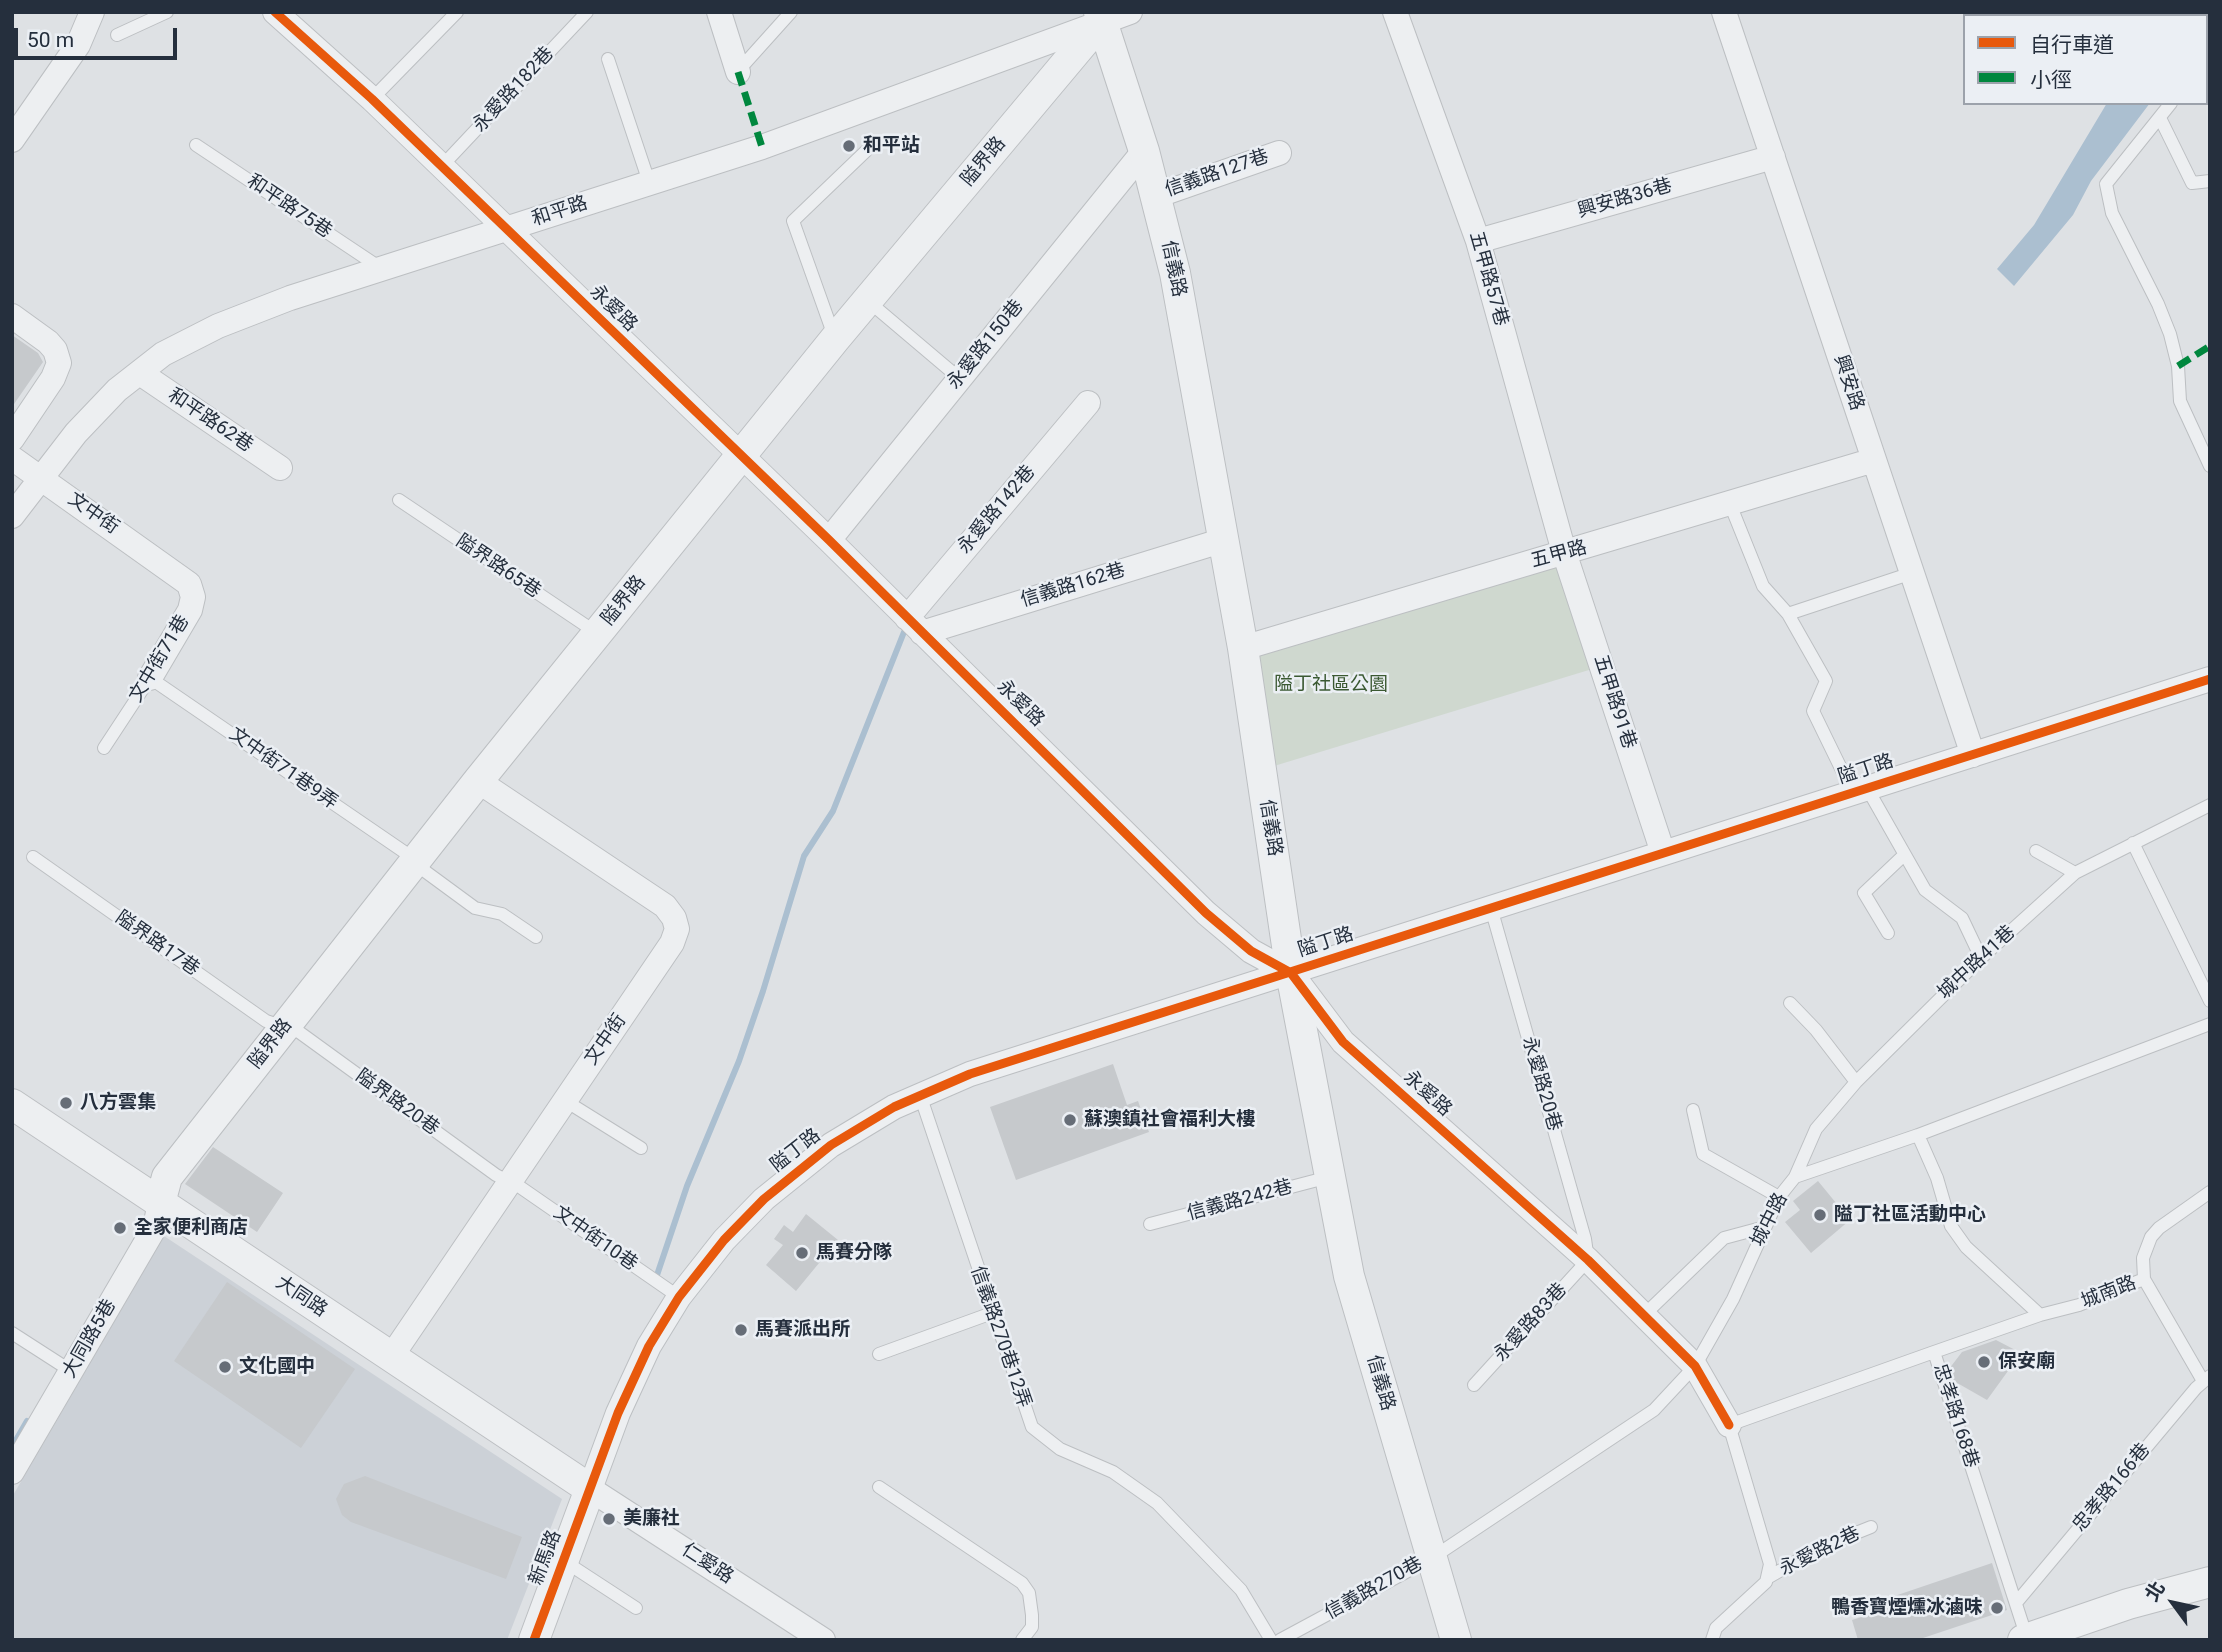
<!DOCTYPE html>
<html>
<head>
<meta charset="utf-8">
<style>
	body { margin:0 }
	#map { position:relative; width:2222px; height:1652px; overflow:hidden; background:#dee1e4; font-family:Roboto,"Noto Sans TC",sans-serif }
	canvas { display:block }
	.frame { position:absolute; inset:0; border:14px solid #252f3d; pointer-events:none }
	.legend { position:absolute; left:1963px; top:14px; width:245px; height:91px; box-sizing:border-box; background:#ebeff4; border:2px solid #9ca2ab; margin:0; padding:9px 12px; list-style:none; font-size:21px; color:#252f3d }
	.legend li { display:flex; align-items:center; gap:14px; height:35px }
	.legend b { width:35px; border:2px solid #9ca2ab }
	.north { position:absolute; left:2138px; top:1568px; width:70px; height:70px; -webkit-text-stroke:5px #ebeff4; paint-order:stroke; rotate:303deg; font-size:19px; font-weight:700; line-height:28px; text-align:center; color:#252f3d }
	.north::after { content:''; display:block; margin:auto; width:24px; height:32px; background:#252f3d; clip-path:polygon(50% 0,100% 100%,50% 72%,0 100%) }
	.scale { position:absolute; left:14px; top:28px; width:163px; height:32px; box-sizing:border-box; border:4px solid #252f3d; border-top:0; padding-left:9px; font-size:21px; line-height:24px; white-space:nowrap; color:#252f3d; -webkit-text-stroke:5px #ebeff4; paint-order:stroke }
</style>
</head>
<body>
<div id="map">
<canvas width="2222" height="1652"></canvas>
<div class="frame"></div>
<ul class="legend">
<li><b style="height:9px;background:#e8590c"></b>自行車道</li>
<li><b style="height:9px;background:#00873e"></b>小徑</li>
</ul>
<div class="north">北</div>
<div class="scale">50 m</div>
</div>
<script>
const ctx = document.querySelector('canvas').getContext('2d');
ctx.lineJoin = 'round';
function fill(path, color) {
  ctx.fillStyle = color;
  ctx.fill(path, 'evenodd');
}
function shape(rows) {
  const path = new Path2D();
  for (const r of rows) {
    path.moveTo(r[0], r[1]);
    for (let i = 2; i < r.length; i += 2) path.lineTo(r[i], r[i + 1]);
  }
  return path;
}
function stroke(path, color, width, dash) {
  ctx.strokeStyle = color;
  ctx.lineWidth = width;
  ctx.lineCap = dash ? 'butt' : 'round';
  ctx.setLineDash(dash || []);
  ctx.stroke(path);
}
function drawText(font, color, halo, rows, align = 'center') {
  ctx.font = font + ' Roboto,"Noto Sans TC",sans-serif';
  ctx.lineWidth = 5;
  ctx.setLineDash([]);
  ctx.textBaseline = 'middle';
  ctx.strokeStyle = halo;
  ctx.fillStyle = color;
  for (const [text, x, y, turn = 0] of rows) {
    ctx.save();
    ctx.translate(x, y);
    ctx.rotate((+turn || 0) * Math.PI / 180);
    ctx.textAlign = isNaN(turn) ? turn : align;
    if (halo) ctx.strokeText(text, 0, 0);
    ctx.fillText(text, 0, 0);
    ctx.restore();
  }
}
fill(shape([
	[164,1236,562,1499,507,1640,12,1640,12,1497]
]), '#ccd1d7');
fill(shape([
	[1564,552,1602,666,1261,770,1243,648]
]), '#cfd8cf');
fill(shape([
	[2107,103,2150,103,2091,181,2073,215,2014,286,1997,269,2034,225]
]), '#abbfd0');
stroke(shape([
	[2206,35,2210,35],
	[655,1281,687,1186,739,1061,763,991,804,856,833,811,904,632],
	[12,1447,27,1421]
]), '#abbfd0', 6);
fill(shape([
	[12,335,38,353,43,362,12,407],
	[1113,1064,1127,1105,1138,1101,1149,1132,1016,1180,990,1107],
	[213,1147,283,1193,257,1232,185,1184],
	[1818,1181,1850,1220,1811,1253,1785,1222,1800,1210,1793,1201],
	[806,1214,838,1240,796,1291,766,1265,783,1245,774,1239,784,1225,793,1232],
	[227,1282,355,1369,301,1448,174,1361],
	[1996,1340,2021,1353,1987,1400,1952,1380,1949,1369,1962,1352],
	[365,1476,522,1537,506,1579,351,1522,342,1515,336,1499,344,1484],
	[1992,1563,2007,1610,1917,1640,1858,1640,1852,1620,1868,1615,1865,1606]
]), '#c6c9cc');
const service = shape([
	[2185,12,2186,16],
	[117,35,167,12],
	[608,59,649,182],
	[738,71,791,12],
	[372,99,457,12],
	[2171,103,2106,184,2112,213,2158,304,2170,334,2178,366,2180,401,2210,466],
	[2160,118,2192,183,2210,181],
	[196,145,382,269],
	[441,167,587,12],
	[868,301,959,378],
	[834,336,793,221,866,151],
	[399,500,597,633],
	[1730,504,1763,586,1788,614,1826,681,1813,711,1853,793],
	[1788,614,1912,573],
	[104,748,150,678,416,860,426,872,475,908,502,914,536,937],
	[1867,788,1925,890,1962,918,1981,958],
	[2133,843,2210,1001],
	[2036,851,2075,873],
	[33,857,266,1021,299,1032,496,1175,520,1187,679,1297],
	[1888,933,1864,893,1903,856],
	[1790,1003,1816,1030,1856,1082],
	[920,1095,1032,1427,1060,1449,1113,1472,1157,1503,1241,1590,1271,1640],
	[564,1100,641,1148],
	[1693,1110,1703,1154,1779,1197],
	[1918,1135,1937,1178,1951,1226,1966,1247,2040,1315,1934,1352,2027,1638],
	[1795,1177,1816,1129,1856,1082,1981,958,2075,873,2210,805],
	[1150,1224,1329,1177],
	[2144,1279,2203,1381],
	[1644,1315,1724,1238,1765,1227],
	[2040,1315,2079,1305,2144,1279,2143,1258,2151,1237,2159,1228,2210,1192],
	[12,1333,71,1371],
	[879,1354,992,1313],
	[1474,1385,1588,1260,1585,1239,1491,908],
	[879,1487,1022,1583,1029,1593,1032,1615,1032,1627,1022,1640],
	[564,1561,636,1608],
	[1769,1577,1821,1547,1871,1527],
	[2016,1603,2196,1388,2210,1376],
	[1280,1640,1432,1558,1654,1410,1695,1366,1733,1299,1779,1197,1795,1177,1918,1135,2210,1024],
	[1712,1640,1716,1628,1766,1582,1770,1564,1729,1425,1934,1352]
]);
const minor = shape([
	[275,12,372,99,829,540,1206,913,1251,951,1291,973,1343,1042,1588,1260,1695,1366,1729,1425],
	[719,12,738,72],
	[1395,12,1478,241,1564,552,1663,853],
	[1724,12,1973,755],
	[12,140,78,45,92,12],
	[1156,196,1279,153],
	[1478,241,1773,157],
	[12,316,48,342,55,350,59,363,53,378,12,439],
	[140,373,280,468],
	[12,458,189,584,193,597,190,610,150,678],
	[12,516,76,433,117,390,163,354,218,326,290,298,762,147,1130,12],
	[829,540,1144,151],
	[907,618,1088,403],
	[922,633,1224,540],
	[1243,648,1874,460],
	[391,1357,672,943,677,929,674,918,665,906,478,781],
	[12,1472,155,1227,160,1203],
	[823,1640,590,1489,618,1413,649,1346,679,1297,724,1240,764,1199,831,1145,894,1107,970,1074,2210,679]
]);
const tertiary = shape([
	[1099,12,1144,151,1175,273,1243,648,1291,973,1349,1276,1456,1640],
	[12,1104,590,1489,534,1640],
	[160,1203,167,1177,478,781,835,339,1109,12],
	[2023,1640,2128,1604,2210,1582]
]);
stroke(service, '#bcbfc2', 14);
stroke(minor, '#bcbfc2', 26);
stroke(tertiary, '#bcbfc2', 32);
stroke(service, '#edeff1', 12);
stroke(minor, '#edeff1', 24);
stroke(tertiary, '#edeff1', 30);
stroke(shape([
	[738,72,762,147],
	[2178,366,2210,346]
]), '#00873e', 7, [14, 7]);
stroke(shape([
	[275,12,372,99,829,540,1206,913,1251,951,1291,973,1343,1042,1588,1260,1695,1366,1729,1425],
	[534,1640,618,1413,649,1346,679,1297,724,1240,764,1199,831,1145,894,1107,970,1074,2210,679]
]), '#e8590c', 9);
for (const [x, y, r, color] of [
	[849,146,7,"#666d77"],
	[66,1103,7,"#666d77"],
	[1070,1120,7,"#666d77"],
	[1820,1215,7,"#666d77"],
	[120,1228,7,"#666d77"],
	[802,1253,7,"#666d77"],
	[741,1330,7,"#666d77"],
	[1984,1362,7,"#666d77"],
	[225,1367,7,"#666d77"],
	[609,1519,7,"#666d77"],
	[1997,1608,7,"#666d77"]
]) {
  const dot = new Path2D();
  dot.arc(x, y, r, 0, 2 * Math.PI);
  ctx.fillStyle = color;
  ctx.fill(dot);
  stroke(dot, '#ebeff4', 2.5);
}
drawText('19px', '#252f3d', '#ebeff4', [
	["永愛路182巷",514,90,-47],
	["隘界路",984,162,-50],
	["信義路127巷",1217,174,-19],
	["興安路36巷",1625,199,-16],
	["和平路75巷",289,207,34],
	["和平路",560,212,-18],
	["信義路",1173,269,78],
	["五甲路57巷",1488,279,74],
	["永愛路",613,309,44],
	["永愛路150巷",986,345,-51],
	["興安路",1848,383,72],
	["和平路62巷",210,421,34],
	["永愛路142巷",997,510,-50],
	["文中街",93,514,35],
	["五甲路",1559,555,-15],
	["隘界路65巷",498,567,34],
	["信義路162巷",1073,586,-17],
	["隘界路",624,601,-51],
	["文中街71巷",160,659,-59],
	["五甲路91巷",1614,702,72],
	["永愛路",1020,704,44],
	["文中街71巷9弄",283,769,35],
	["隘丁路",1866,770,-18],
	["信義路",1270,828,81],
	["隘丁路",1326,943,-18],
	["隘界路17巷",157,944,35],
	["城中路41巷",1977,963,-43],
	["文中街",606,1040,-55],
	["隘界路",271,1044,-52],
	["永愛路20巷",1541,1084,74],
	["永愛路",1427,1094,42],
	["隘界路20巷",397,1103,36],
	["隘丁路",796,1151,-38],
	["信義路242巷",1240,1201,-15],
	["城中路",1770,1220,-63],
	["文中街10巷",595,1239,35],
	["城南路",2109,1293,-21],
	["大同路",301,1297,34],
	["永愛路83巷",1531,1323,-48],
	["信義路270巷12弄",1000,1337,71],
	["大同路5巷",90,1339,-60],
	["信義路",1380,1383,74],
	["忠孝路168巷",1955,1416,72],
	["忠孝路166巷",2112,1488,-50],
	["永愛路2巷",1820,1552,-26],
	["新馬路",546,1558,-69],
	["仁愛路",707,1564,33],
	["信義路270巷",1374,1589,-29]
]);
drawText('bold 19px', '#252f3d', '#ebeff4', [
	["和平站",863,146],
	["八方雲集",80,1103],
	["蘇澳鎮社會福利大樓",1084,1120],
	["隘丁社區活動中心",1834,1215],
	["全家便利商店",134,1228],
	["馬賽分隊",816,1253],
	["馬賽派出所",755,1330],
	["保安廟",1998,1362],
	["文化國中",239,1367],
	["美廉社",623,1519],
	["鴨香寶煙燻冰滷味",1983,1608,"right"]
], 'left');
drawText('19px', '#3b5932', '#ebeff4', [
	["隘丁社區公園",1331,685]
]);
</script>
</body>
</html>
